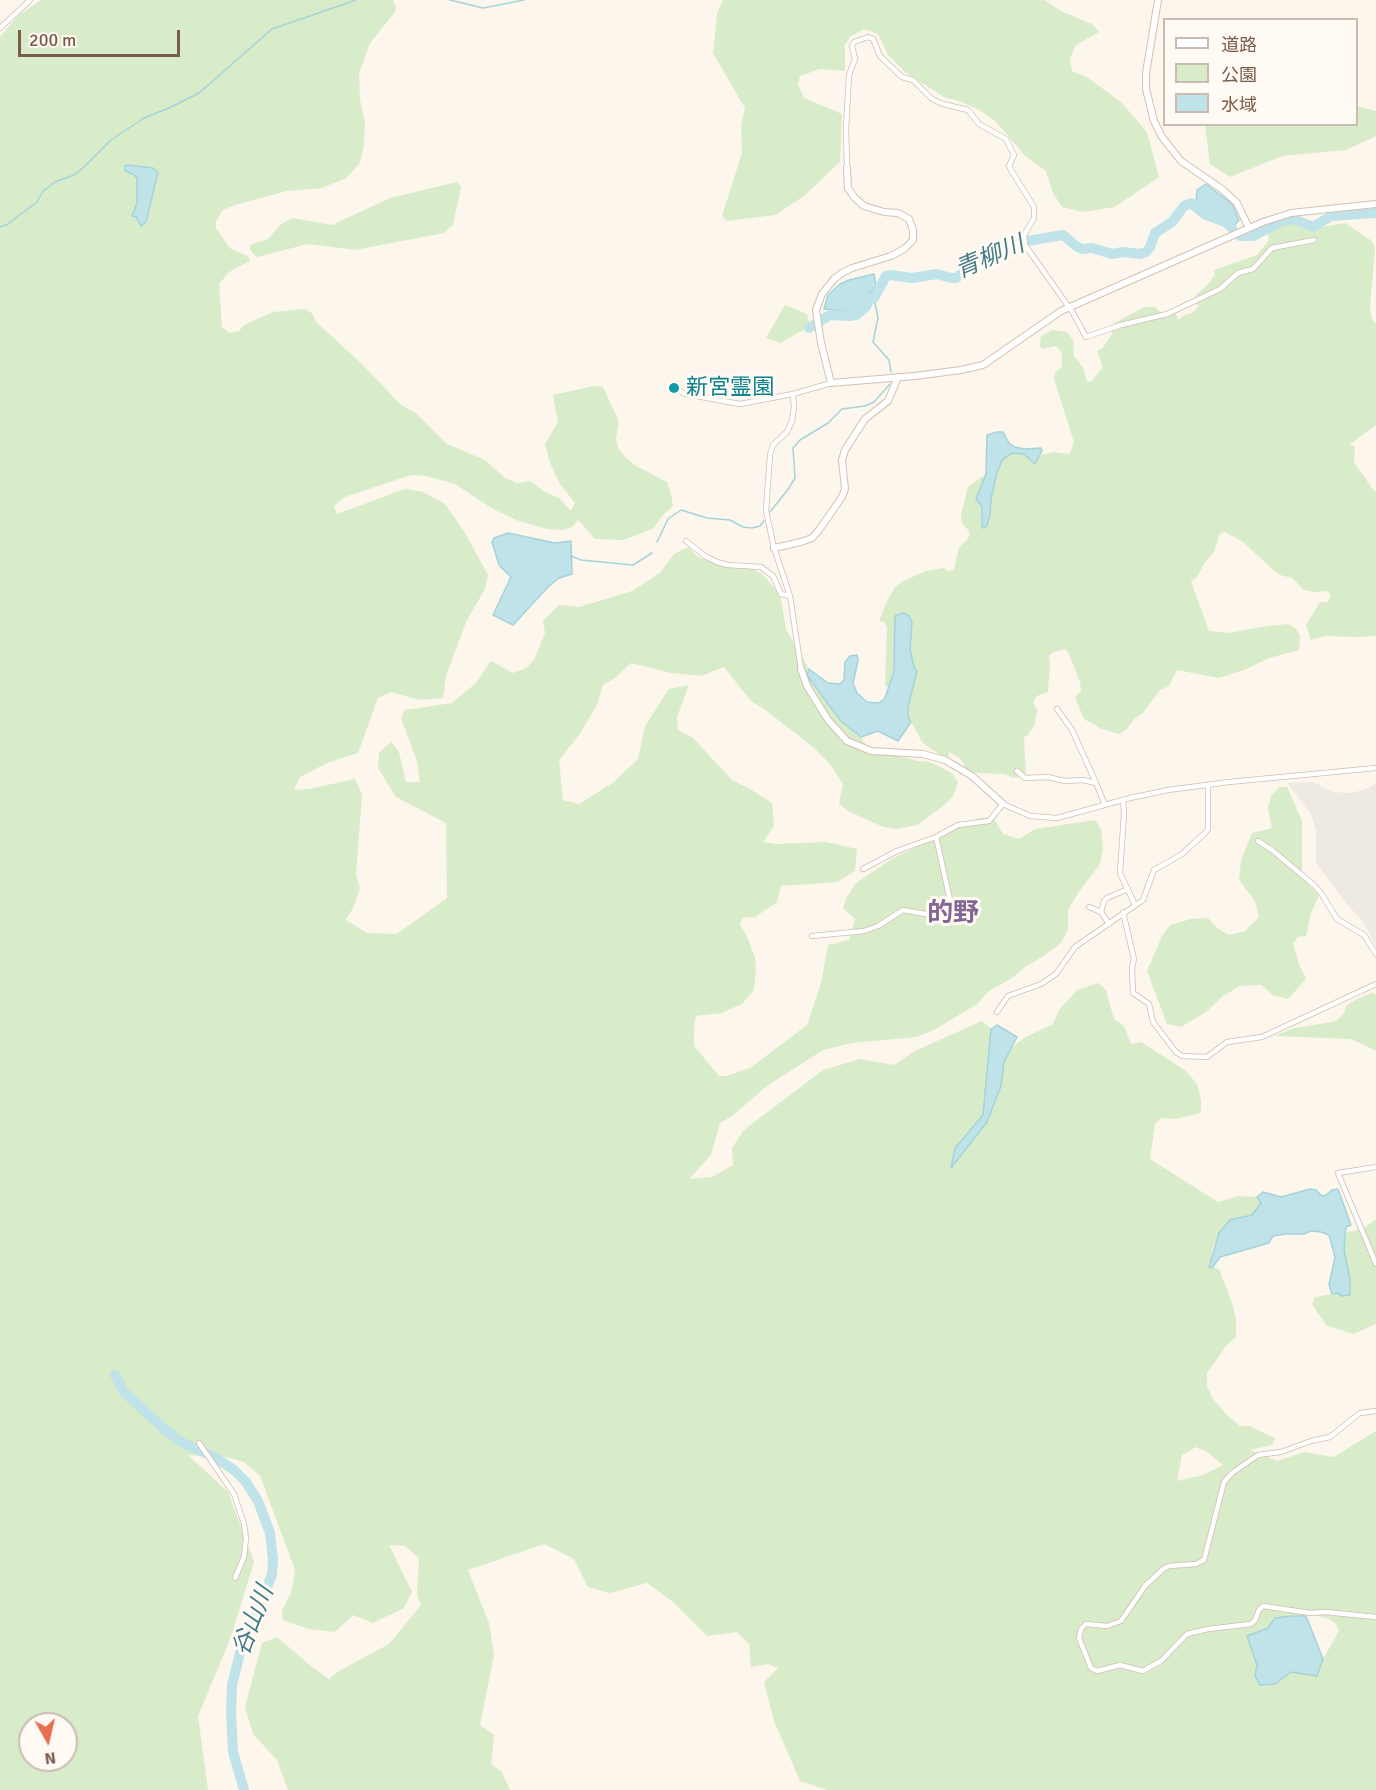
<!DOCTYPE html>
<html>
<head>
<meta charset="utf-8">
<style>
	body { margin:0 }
	#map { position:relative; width:1376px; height:1790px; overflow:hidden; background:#fdf6ec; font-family:Signika,"Noto Sans JP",sans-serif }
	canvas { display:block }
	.legend { position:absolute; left:1163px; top:18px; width:195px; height:108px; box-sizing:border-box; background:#fffaf3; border:2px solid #cabbb1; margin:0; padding:8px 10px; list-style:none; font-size:18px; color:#7a5c4d }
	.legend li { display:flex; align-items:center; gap:12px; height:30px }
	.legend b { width:30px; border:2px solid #cabbb1 }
	.north { position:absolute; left:18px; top:1712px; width:60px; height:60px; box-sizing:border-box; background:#fffaf3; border:2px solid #cabbb1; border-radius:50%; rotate:172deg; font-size:16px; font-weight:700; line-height:24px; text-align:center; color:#7a5c4d }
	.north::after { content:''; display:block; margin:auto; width:21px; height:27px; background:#e76f51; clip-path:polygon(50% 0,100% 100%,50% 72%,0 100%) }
	.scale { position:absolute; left:18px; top:30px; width:162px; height:27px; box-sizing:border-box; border:3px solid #7a5c4d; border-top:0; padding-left:8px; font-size:18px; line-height:21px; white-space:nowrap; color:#7a5c4d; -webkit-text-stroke:4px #fffaf3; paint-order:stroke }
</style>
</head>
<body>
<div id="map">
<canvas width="1376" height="1790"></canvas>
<ul class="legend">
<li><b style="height:8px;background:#fff"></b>道路</li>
<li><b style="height:16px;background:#d8ecc9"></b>公園</li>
<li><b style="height:16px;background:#bfe3e8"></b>水域</li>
</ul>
<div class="north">N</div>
<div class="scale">200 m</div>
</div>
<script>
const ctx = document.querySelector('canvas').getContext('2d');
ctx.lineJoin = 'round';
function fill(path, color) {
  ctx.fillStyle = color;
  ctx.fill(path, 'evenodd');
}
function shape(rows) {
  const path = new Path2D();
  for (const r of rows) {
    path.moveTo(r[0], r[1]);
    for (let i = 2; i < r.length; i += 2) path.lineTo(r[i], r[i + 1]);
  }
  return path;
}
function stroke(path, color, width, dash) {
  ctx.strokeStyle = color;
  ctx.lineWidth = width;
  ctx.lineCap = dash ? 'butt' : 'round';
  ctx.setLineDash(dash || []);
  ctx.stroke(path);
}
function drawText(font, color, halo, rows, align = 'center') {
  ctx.font = font + ' Signika,"Noto Sans JP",sans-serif';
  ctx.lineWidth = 6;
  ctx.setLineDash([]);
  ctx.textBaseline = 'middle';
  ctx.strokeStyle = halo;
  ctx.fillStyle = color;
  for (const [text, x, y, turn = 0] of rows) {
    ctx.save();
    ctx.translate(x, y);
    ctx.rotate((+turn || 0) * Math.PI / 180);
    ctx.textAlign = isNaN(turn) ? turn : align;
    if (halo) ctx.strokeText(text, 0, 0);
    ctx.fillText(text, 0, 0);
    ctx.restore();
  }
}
fill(shape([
	[1313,782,1333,792,1352,793,1369,788,1376,783,1376,946,1364,923,1347,904,1316,863,1316,830,1311,814,1287,783]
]), '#efe9e4');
fill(shape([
	[41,0,393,0,396,7,395,12,370,43,359,73,360,100,365,123,364,144,360,163,346,178,322,188,287,191,235,205,223,210,216,221,216,228,224,240,231,249,248,256,250,261,229,272,219,284,222,327,230,333,239,331,244,325,273,312,305,309,313,314,316,322,362,364,401,405,416,413,447,444,485,460,505,478,517,483,530,481,545,492,559,498,571,511,575,503,560,484,550,463,545,444,558,422,553,395,594,386,603,387,619,422,616,438,618,448,626,458,636,466,667,482,671,494,673,506,662,516,654,528,623,540,595,539,578,520,572,527,562,530,547,529,516,520,493,509,455,484,426,476,412,475,396,480,345,497,334,506,337,514,405,489,423,492,445,504,465,533,488,575,485,589,466,622,446,676,443,698,420,700,391,692,378,698,358,753,327,763,300,777,294,790,309,789,355,779,362,794,356,875,360,888,353,908,346,920,367,933,397,934,447,898,446,823,396,797,378,768,379,753,391,742,399,752,406,782,420,782,417,761,401,718,405,710,452,703,476,683,491,661,513,673,526,668,534,660,545,633,543,621,559,605,579,607,632,591,660,573,674,554,688,547,698,557,727,567,751,568,762,574,780,594,786,629,809,669,808,675,828,704,842,722,861,737,868,748,918,761,930,762,952,773,958,782,953,796,943,806,917,825,897,829,883,827,848,811,839,804,843,784,830,764,813,747,764,709,751,701,724,667,701,676,671,673,631,663,615,678,603,685,597,705,579,735,559,760,563,800,579,804,614,782,638,759,645,726,669,689,689,685,677,717,678,730,693,738,732,780,750,789,772,803,774,826,763,842,776,844,826,842,857,849,855,871,837,882,781,886,777,902,755,917,742,918,740,924,748,939,755,958,756,969,754,990,742,1004,721,1013,696,1016,694,1027,694,1046,719,1076,726,1076,750,1068,807,1025,821,983,828,945,849,940,855,919,843,908,847,897,856,883,895,857,979,818,993,817,1003,834,1019,839,1035,829,1095,820,1101,829,1103,849,1100,864,1078,893,1068,910,1068,930,1060,944,1045,955,1025,967,1012,978,989,991,977,1004,934,1030,916,1037,852,1043,823,1050,767,1086,732,1116,720,1123,711,1155,689,1179,712,1177,733,1165,732,1148,744,1130,823,1070,860,1059,894,1065,915,1051,982,1021,991,1029,983,1115,955,1148,953,1166,965,1149,1001,1086,1004,1062,1011,1048,1024,1038,1053,1024,1059,1010,1077,990,1098,983,1106,990,1114,1019,1124,1026,1131,1044,1141,1042,1152,1049,1186,1071,1197,1084,1201,1100,1201,1113,1175,1119,1161,1118,1155,1124,1150,1159,1218,1202,1239,1196,1257,1197,1261,1203,1252,1215,1239,1219,1219,1233,1213,1247,1209,1267,1219,1269,1232,1303,1236,1319,1236,1337,1226,1346,1207,1373,1207,1386,1213,1399,1229,1417,1240,1426,1249,1426,1275,1438,1272,1445,1250,1450,1277,1461,1304,1452,1334,1457,1376,1431,1376,1790,827,1790,800,1781,774,1721,764,1682,778,1668,768,1664,751,1667,749,1644,737,1632,707,1636,673,1602,647,1583,610,1593,588,1587,574,1559,544,1544,468,1570,489,1623,494,1655,480,1725,494,1735,491,1764,501,1771,510,1790,288,1790,277,1760,253,1734,245,1707,262,1643,277,1637,312,1667,329,1679,339,1671,389,1644,421,1605,417,1595,419,1558,405,1546,389,1545,412,1592,404,1608,373,1623,353,1615,335,1632,309,1629,283,1620,282,1610,291,1593,295,1570,260,1476,244,1462,229,1458,188,1455,228,1492,254,1562,231,1637,198,1716,208,1790,0,1790,0,37,19,15],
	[1196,1447,1206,1451,1223,1465,1203,1475,1177,1481,1182,1455],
	[1315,1615,1329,1619,1336,1624,1339,1631,1323,1659,1317,1676,1291,1672,1275,1684,1255,1676,1275,1618],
	[30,1724,66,1724,66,1760,30,1760],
	[723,0,1044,0,1063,12,1092,24,1099,32,1076,45,1070,58,1072,71,1088,78,1121,102,1147,132,1159,177,1115,207,1083,212,1062,207,1053,193,1046,171,1025,156,996,122,981,111,962,102,944,97,905,72,888,55,878,34,864,29,850,37,845,45,845,71,820,69,800,76,798,84,804,98,842,114,840,162,804,196,775,215,727,221,722,216,742,153,741,125,745,108,713,53,717,14],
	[1357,106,1376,111,1376,136,1346,150,1282,156,1230,177,1210,164,1205,125,1356,124],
	[457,182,461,187,453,225,444,233,355,250,308,244,257,257,250,250,250,245,268,239,280,225,292,218,332,225,390,198],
	[1293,220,1303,226,1317,228,1345,223,1372,241,1375,248,1370,308,1372,319,1376,324,1376,425,1349,445,1355,446,1354,462,1374,491,1376,491,1376,636,1359,637,1324,636,1311,640,1306,625,1320,602,1328,602,1331,594,1327,591,1314,592,1304,590,1292,578,1280,575,1272,569,1242,541,1225,532,1220,533,1214,552,1206,561,1197,577,1191,581,1209,631,1229,633,1267,626,1288,624,1294,627,1300,635,1299,650,1269,658,1244,670,1219,678,1177,670,1169,686,1160,690,1143,713,1135,718,1126,730,1119,734,1102,729,1084,719,1075,697,1081,692,1080,682,1069,654,1066,649,1053,652,1049,656,1050,664,1048,692,1037,696,1033,703,1037,710,1035,724,1028,735,1024,737,1026,776,1013,778,1005,774,969,773,960,758,949,752,948,759,931,749,922,742,908,716,909,697,917,672,914,667,910,649,912,622,895,616,894,671,890,686,887,687,885,686,887,627,884,622,879,621,887,601,895,587,903,581,926,571,943,568,948,571,954,570,959,547,967,540,970,535,968,530,962,523,961,515,968,487,983,476,985,478,976,499,982,507,982,527,990,515,991,499,997,472,1003,459,1013,453,1024,454,1035,464,1041,455,1053,452,1069,454,1071,450,1074,442,1054,379,1055,373,1062,367,1062,353,1056,346,1042,349,1040,346,1041,336,1052,330,1067,332,1073,340,1074,357,1077,359,1083,368,1087,381,1091,382,1103,367,1097,351,1102,349,1112,334,1113,324,1144,307,1155,307,1167,318,1175,313,1179,320,1184,315,1192,313,1199,306,1194,303,1196,295,1209,283,1215,275,1214,270,1257,255,1269,240,1268,234,1274,226],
	[785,305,807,314,809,322,805,329,780,343,766,338],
	[1279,787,1287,787,1302,821,1302,877,1319,896,1311,913,1306,936,1298,937,1293,943,1299,964,1306,979,1288,999,1273,995,1261,985,1240,986,1223,996,1206,1012,1181,1027,1167,1024,1147,971,1162,936,1170,925,1191,919,1208,918,1217,928,1229,935,1245,931,1259,917,1255,901,1239,880,1241,860,1252,833,1272,828,1268,809,1271,796],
	[1372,993,1376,994,1376,1051,1351,1039,1275,1036,1291,1029,1336,1021,1344,1013,1346,1006,1357,999],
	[1376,1219,1376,1324,1353,1334,1326,1325,1312,1304,1315,1297,1337,1293,1350,1280,1344,1249,1347,1232,1363,1229]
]), '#d8ecc9');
const water = shape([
	[128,165,153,168,158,172,146,222,141,226,136,217,132,216,137,203,137,178,133,174,125,171,125,166,128,165],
	[1206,184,1232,204,1239,220,1234,226,1226,219,1204,210,1196,202,1197,190,1206,184],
	[874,274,876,285,860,308,852,312,824,309,828,295,840,284,849,280,874,274],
	[997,432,1003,432,1009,443,1015,447,1024,449,1041,448,1042,451,1035,464,1024,454,1013,453,1003,459,997,472,991,499,990,515,987,526,982,528,982,507,976,499,986,474,987,435,997,432],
	[508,533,555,543,571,541,572,574,559,578,548,587,513,625,493,615,511,577,499,565,492,542,494,538,508,533],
	[903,613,909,616,912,622,910,649,914,667,917,671,908,707,908,716,911,722,898,741,878,731,861,737,842,722,828,704,807,675,809,669,828,683,840,684,844,680,845,662,850,656,857,655,858,661,853,683,857,693,867,702,879,703,885,698,894,671,895,616,903,613],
	[997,1025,1017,1037,1004,1062,1001,1086,987,1122,951,1168,955,1148,983,1115,991,1029,997,1025],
	[1310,1189,1316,1190,1322,1196,1326,1195,1332,1190,1338,1189,1351,1225,1346,1227,1344,1249,1350,1280,1350,1295,1342,1296,1337,1293,1332,1294,1329,1285,1335,1257,1329,1235,1321,1232,1311,1231,1304,1234,1286,1234,1273,1236,1269,1243,1220,1257,1212,1268,1209,1267,1219,1233,1230,1220,1252,1215,1261,1203,1257,1197,1263,1192,1281,1197,1310,1189],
	[1293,1616,1306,1616,1323,1659,1317,1676,1291,1672,1275,1684,1260,1685,1255,1676,1257,1665,1247,1636,1268,1628,1275,1618,1293,1616]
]);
fill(water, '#bfe3e8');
stroke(water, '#a5d3da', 1.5);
stroke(shape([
	[450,0,483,8,524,0],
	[0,227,8,224,37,202,43,191,55,182,74,175,84,167,111,140,144,118,169,108,199,93,272,29,356,0],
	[874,298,878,318,873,342,889,360,891,372],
	[770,512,789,488,795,478,793,448,800,440,828,423,842,409,865,406,874,402,890,384],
	[657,542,668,519,681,510,707,518,730,520,743,527,752,528,760,526,764,521],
	[571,556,581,560,633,565,652,553]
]), '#a5d3da', 1.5);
stroke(shape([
	[1240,236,1253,236,1282,221,1294,219,1313,227,1331,216,1376,213],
	[809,328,830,315,849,316,856,315,866,307,869,300,874,298,886,276,890,275,912,278,937,274,951,278,956,278,987,254,1015,243,1063,235,1076,246,1082,249,1092,248,1112,254,1123,252,1140,254,1146,252,1150,247,1155,233,1172,222,1184,206,1191,203,1204,214,1225,222,1232,228],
	[115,1375,124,1392,163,1428,181,1442,214,1457,234,1470,246,1482,258,1501,270,1533,273,1560,272,1574,260,1607,242,1645,232,1685,231,1712,233,1752,244,1790]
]), '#bfe3e8', 10);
const street = shape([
	[0,28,30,0],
	[847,168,846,128,849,75,855,59,852,46,854,42,868,37,873,39,880,56,902,77,913,80,932,99,943,104,968,110,979,124,1006,139,1014,155,1009,166,1011,170,1034,207,1034,218,1024,235,1025,245,1073,313,1086,337,1121,325,1167,314,1220,289,1238,273,1253,269,1272,248,1314,240],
	[673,387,685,394,740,404,793,394,831,383],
	[793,394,794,407,792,421,787,432,773,445,770,455,766,511,774,548,790,596,801,669],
	[686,541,705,556,717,562,728,565,761,567,773,576,781,594,790,596],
	[1057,709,1072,730,1096,783],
	[1017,771,1025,778,1047,777,1065,781,1083,780,1096,783,1105,805],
	[1123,800,1124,813,1120,873,1135,905],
	[1258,841,1272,850,1314,885,1321,893,1337,919,1364,935,1376,954],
	[863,869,897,851,936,837,958,825,989,821,1003,804,1030,816,1057,818,1130,798,1168,790,1229,782,1376,768],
	[1089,907,1101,912],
	[1123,912,1134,959,1132,968,1133,993,1149,1004,1153,1022,1176,1052,1182,1056,1207,1057,1227,1042,1262,1037,1376,984],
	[1109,924,1101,912,1104,901,1107,898,1128,889],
	[812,936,864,931,878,926,903,910,931,915,938,914,950,900,936,837],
	[997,1012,1008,996,1041,984,1056,974,1075,947,1143,900,1154,870,1182,854,1205,833,1208,829,1208,785],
	[1376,1167,1338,1173,1376,1264],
	[1376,1411,1360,1413,1330,1437,1311,1441,1281,1452,1258,1455,1232,1473,1224,1482,1204,1560,1196,1564,1169,1566,1163,1569,1145,1586,1121,1621,1107,1626,1086,1624,1081,1629,1079,1638,1091,1668,1097,1671,1120,1665,1143,1671,1161,1661,1187,1634,1208,1629,1251,1624,1255,1620,1259,1610,1263,1606,1310,1613,1325,1612,1376,1617],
	[199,1443,234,1494,244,1524,246,1538,244,1557,235,1578]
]);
const secondary = shape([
	[1158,0,1146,73,1146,89,1154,121,1162,137,1181,161,1223,190,1237,203,1249,228],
	[847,168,848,188,854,197,864,206,884,212,898,213,909,219,913,230,913,240,904,249,891,256,852,268,842,273,834,279,822,294,816,310,817,317,821,343,831,383,915,376,961,370,983,365,1061,311,1263,222,1291,213,1376,204],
	[774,548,801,542,812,538,819,530,842,497,845,489,842,460,845,450,865,419,888,401,898,377],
	[801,669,807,686,828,720,847,741,871,751,923,754,945,760,972,776,1003,804]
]);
stroke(street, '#d1beb0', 6);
stroke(secondary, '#d6c0b0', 8);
stroke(street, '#fff', 4.5);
stroke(secondary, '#fff', 6);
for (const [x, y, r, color] of [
	[674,388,6,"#0f9aa8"]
]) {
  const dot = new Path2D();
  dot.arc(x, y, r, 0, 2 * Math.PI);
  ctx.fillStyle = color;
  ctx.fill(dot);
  stroke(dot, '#fffaf3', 2);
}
drawText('22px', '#0d838f', '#fffaf3', [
	["新宮霊園",686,388]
], 'left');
drawText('italic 24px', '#437c86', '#fffaf3', [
	["青柳川",990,258,-23],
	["谷山川",254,1621,-69]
]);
drawText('bold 26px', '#846695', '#fffaf3', [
	["的野",953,914]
]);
</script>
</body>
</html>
